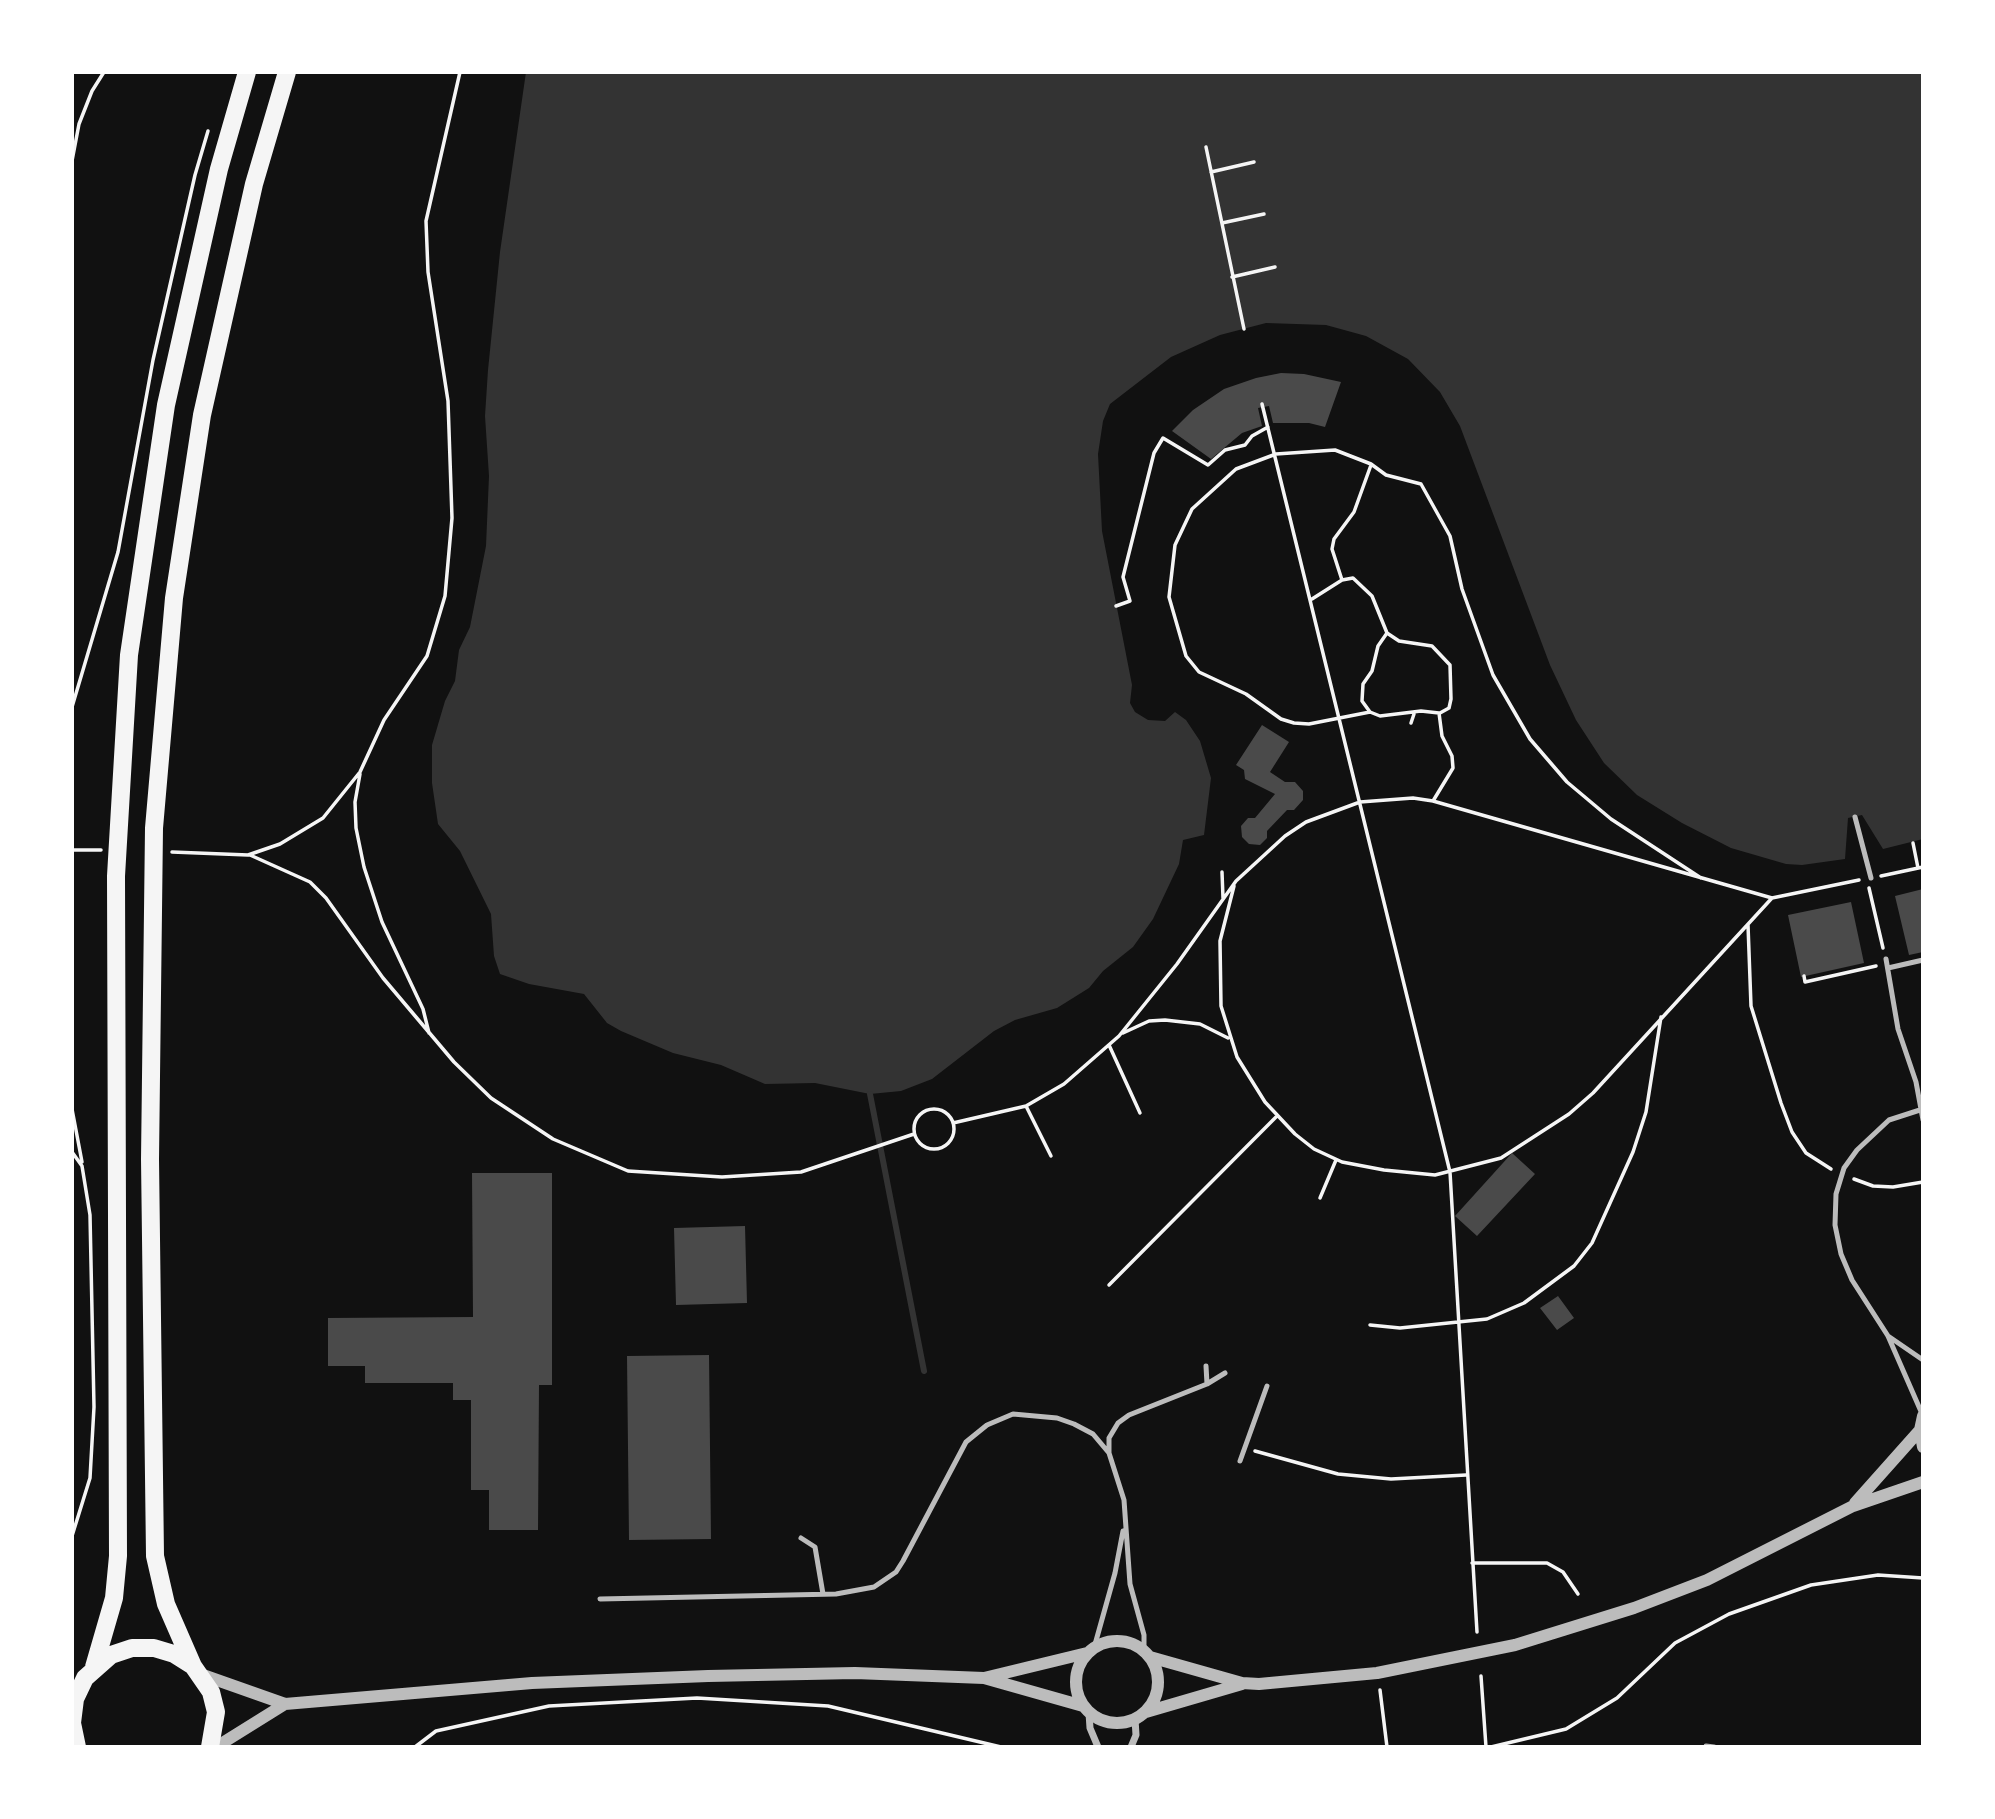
<!DOCTYPE html>
<html>
<head>
<meta charset="utf-8">
<style>
	body { margin:0 }
	#map { position:relative; width:1995px; height:1819px; overflow:hidden; background:#111; font-family:Commissioner,sans-serif }
	canvas { display:block }
	.frame { position:absolute; inset:0; border:74px solid #fff; pointer-events:none }
</style>
</head>
<body>
<div id="map">
<canvas width="1995" height="1819"></canvas>
<div class="frame"></div>
</div>
<script>
const ctx = document.querySelector('canvas').getContext('2d');
ctx.lineJoin = 'round';
function fill(path, color) {
  ctx.fillStyle = color;
  ctx.fill(path, 'evenodd');
}
function shape(rows) {
  const path = new Path2D();
  for (const r of rows) {
    if (r.length === 3) {
      path.moveTo(r[0] + r[2], r[1]);
      path.arc(r[0], r[1], r[2], 0, 2 * Math.PI);
      continue;
    }
    path.moveTo(r[0], r[1]);
    for (let i = 2; i < r.length; i += 2) path.lineTo(r[i], r[i + 1]);
  }
  return path;
}
function stroke(path, color, width, dash) {
  ctx.strokeStyle = color;
  ctx.lineWidth = width;
  ctx.lineCap = dash ? 'butt' : 'round';
  ctx.setLineDash(dash || []);
  ctx.stroke(path);
}
fill(shape([
	[526,72,1923,72,1923,839,1883,849,1862,815,1848,818,1845,859,1802,865,1786,864,1731,848,1682,823,1637,795,1604,763,1576,720,1550,665,1460,426,1440,392,1408,359,1366,336,1326,325,1266,323,1220,335,1171,357,1110,404,1103,421,1098,454,1102,531,1132,685,1130,703,1135,712,1148,720,1165,721,1175,712,1186,720,1200,741,1211,778,1204,835,1183,840,1179,864,1153,919,1133,947,1103,971,1089,988,1057,1008,1015,1020,994,1031,932,1079,901,1091,870,1094,815,1083,765,1084,721,1065,673,1053,621,1031,607,1023,584,994,529,984,500,974,494,956,491,914,460,851,438,824,432,783,432,745,445,701,455,681,459,650,470,627,486,546,489,476,485,416,488,370,500,252]
]), '#333');
stroke(shape([
	[870,1094,924,1371]
]), '#333', 6);
fill(shape([
	[1281,373,1304,374,1341,382,1325,427,1309,423,1273,423,1269,406,1258,408,1262,426,1242,433,1211,459,1172,431,1193,410,1224,389,1256,378],
	[1262,725,1289,742,1270,772,1285,782,1295,782,1303,791,1303,800,1294,810,1287,810,1267,831,1267,838,1260,845,1249,844,1242,837,1241,826,1248,818,1255,818,1275,794,1245,779,1244,770,1236,765],
	[1923,889,1923,952,1909,955,1895,896],
	[1851,902,1864,963,1801,977,1788,915],
	[1512,1153,1535,1174,1477,1236,1455,1216],
	[472,1173,552,1173,552,1385,539,1385,538,1530,489,1530,489,1490,471,1490,471,1400,453,1400,453,1383,365,1383,365,1366,328,1366,328,1318,473,1317],
	[745,1226,747,1303,676,1305,674,1228],
	[1558,1296,1574,1318,1557,1330,1540,1308],
	[709,1355,711,1539,629,1540,627,1356]
]), '#4a4a4a');
stroke(shape([
	[1206,147,1244,329],
	[72,161,79,124,92,91,104,72],
	[1211,172,1254,162],
	[1222,223,1264,214],
	[1232,277,1275,267],
	[1262,404,1450,1172,1477,1632],
	[1371,465,1354,512,1334,539,1332,549,1342,580,1353,578,1372,596,1387,633],
	[1312,599,1342,580],
	[1116,606,1130,601,1123,577,1154,453,1163,438,1208,465,1225,450,1245,445,1252,436,1268,427],
	[72,707,118,552,153,360,195,175,208,131],
	[1370,712,1362,701,1363,684,1372,671,1378,646,1387,633,1399,641,1432,646,1450,665,1451,699,1449,708,1440,713],
	[1411,723,1414,714],
	[360,774,355,802,356,828,364,867,382,922,423,1009,429,1033],
	[1433,801,1453,768,1452,756,1442,736,1439,713,1421,711,1380,716,1370,712,1309,724,1294,723,1281,719,1246,694,1199,672,1186,656,1169,597,1175,545,1192,509,1236,469,1276,454,1335,450,1371,464,1386,475,1421,484,1450,536,1462,589,1493,675,1530,739,1567,782,1611,819,1701,878],
	[1913,843,1918,868],
	[72,850,101,850],
	[172,852,248,855,280,844,323,818,360,772,384,720,427,656,445,596,452,518,448,401,428,272,426,221,460,72],
	[250,855,310,882,326,898,383,978,454,1062,491,1098,553,1139,628,1171,722,1177,801,1172,914,1134],
	[1222,872,1223,898],
	[1881,876,1923,867],
	[1234,886,1220,941,1221,1006,1237,1057,1265,1102,1295,1134,1314,1149,1342,1162,1384,1170,1435,1175,1501,1158,1569,1114,1593,1093,1772,898],
	[1869,888,1883,948],
	[1748,925,1751,1006,1781,1103,1792,1132,1806,1153,1831,1169],
	[1804,976,1805,982,1876,966],
	[1123,1033,1149,1021,1165,1020,1200,1024,1228,1038],
	[1109,1045,1140,1113],
	[1026,1106,1051,1156],
	[934,1129,20],
	[72,1109,82,1162],
	[953,1123,1026,1106,1064,1084,1119,1036,1177,964,1236,881,1285,836,1306,822,1360,802,1413,798,1433,801,1772,898,1859,880],
	[72,1152,82,1166,90,1215,94,1407,90,1478,72,1536],
	[1854,1179,1873,1186,1893,1187,1923,1182],
	[1320,1198,1336,1160],
	[1109,1285,1276,1117],
	[1370,1325,1400,1328,1487,1319,1524,1303,1574,1266,1592,1243,1633,1152,1646,1112,1661,1017],
	[1255,1451,1338,1474,1391,1479,1466,1475],
	[1472,1563,1547,1563,1563,1572,1578,1594],
	[1481,1676,1486,1747],
	[1380,1690,1387,1747],
	[415,1747,436,1731,549,1706,697,1698,828,1706,1001,1747],
	[1491,1747,1566,1729,1617,1698,1675,1643,1729,1614,1811,1585,1878,1575,1923,1578]
]), '#f5f5f5', 3.5);
stroke(shape([
	[1855,817,1871,878],
	[1886,959,1898,1029,1916,1082,1923,1120],
	[1888,968,1923,960],
	[1888,1336,1923,1360],
	[1206,1366,1207,1384],
	[1923,1416,1888,1336,1852,1280,1841,1254,1835,1225,1836,1194,1844,1168,1857,1150,1889,1120,1923,1109],
	[1240,1461,1267,1386],
	[801,1538,815,1547,823,1594],
	[600,1599,836,1594,874,1587,896,1572,903,1561,966,1442,987,1425,1013,1414,1057,1418,1074,1424,1093,1434,1109,1453],
	[1094,1648,1115,1573,1123,1531],
	[1144,1651,1144,1635,1130,1584,1124,1500,1109,1453,1109,1438,1118,1423,1129,1415,1207,1384,1225,1373],
	[1706,1746,1714,1747]
]), '#bcbcbc', 5);
stroke(shape([
	[1089,1713,1090,1728,1098,1747],
	[1131,1747,1136,1735,1135,1719]
]), '#bcbcbc', 7);
stroke(shape([
	[1923,1416,1920,1430,1923,1447],
	[1855,1503,1920,1430],
	[1117,1682,41],
	[1150,1657,1242,1683,1259,1684,1377,1673,1515,1645,1634,1608,1707,1580,1853,1506,1923,1482],
	[200,1674,285,1704,532,1683,708,1676,855,1673,984,1678,1087,1653],
	[984,1678,1083,1706],
	[1146,1712,1242,1684],
	[216,1747,285,1704]
]), '#bcbcbc', 12);
stroke(shape([
	[193,1666,166,1604,155,1556,150,1159,154,828,174,598,202,415,254,184,287,72],
	[94,1667,114,1598,118,1556,116,876,129,655,166,405,219,169,247,72],
	[77,1747,72,1723,75,1699,85,1678,111,1655,132,1648,154,1648,174,1654,193,1666,211,1692,216,1712,210,1747]
]), '#f5f5f5', 18);
</script>
</body>
</html>
